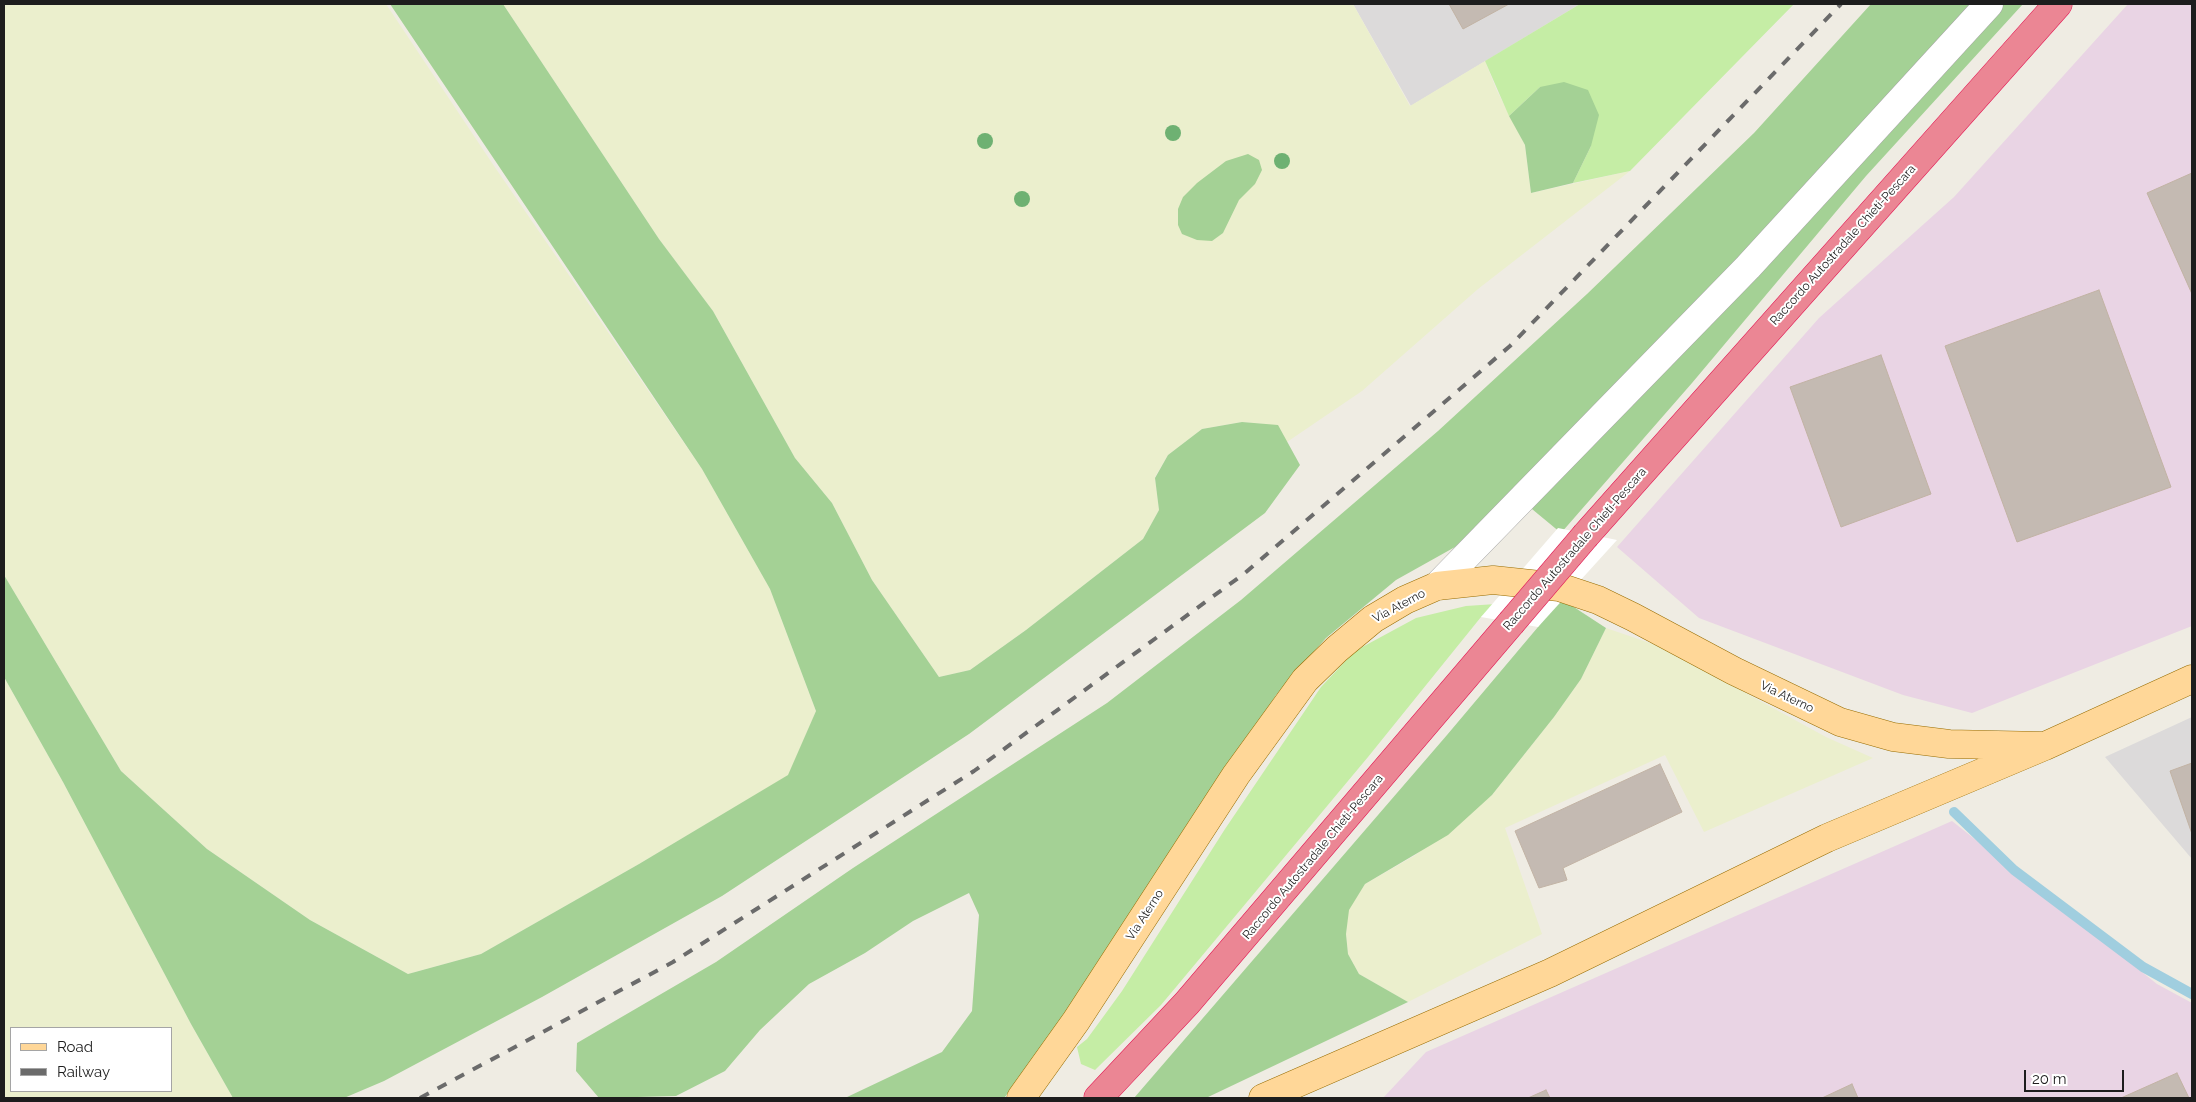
<!DOCTYPE html>
<html>
<head>
<meta charset="utf-8">
<style>
	body { margin:0 }
	#map { position:relative; width:2196px; height:1102px; overflow:hidden; background:#efece3; font-family:Raleway,sans-serif }
	canvas { display:block }
	.frame { position:absolute; inset:0; border:5px solid #1d1d1d; pointer-events:none }
	.legend { position:absolute; left:10px; top:1027px; width:162px; height:65px; box-sizing:border-box; background:#fff; border:1px solid #a5a5a5; margin:0; padding:6px 9px; list-style:none; font-size:15px; color:#1d1d1d }
	.legend li { display:flex; align-items:center; gap:10px; height:25px }
	.legend b { width:25px; border:1px solid #a5a5a5 }
	.scale { position:absolute; left:2024px; top:1070px; width:100px; height:22px; box-sizing:border-box; border:2px solid #1d1d1d; border-top:0; padding-left:6px; font-size:15px; line-height:18px; white-space:nowrap; color:#1d1d1d; -webkit-text-stroke:4px #fff; paint-order:stroke }
</style>
</head>
<body>
<div id="map">
<canvas width="2196" height="1102"></canvas>
<div class="frame"></div>
<ul class="legend">
<li><b style="height:6px;background:#ffd798"></b>Road</li>
<li><b style="height:6px;background:#6b6b6b"></b>Railway</li>
</ul>
<div class="scale">20 m</div>
</div>
<script>
const ctx = document.querySelector('canvas').getContext('2d');
ctx.lineJoin = 'round';
function fill(path, color) {
  ctx.fillStyle = color;
  ctx.fill(path, 'evenodd');
}
function shape(rows) {
  const path = new Path2D();
  for (const r of rows) {
    path.moveTo(r[0], r[1]);
    for (let i = 2; i < r.length; i += 2) path.lineTo(r[i], r[i + 1]);
  }
  return path;
}
function stroke(path, color, width, dash) {
  ctx.strokeStyle = color;
  ctx.lineWidth = width;
  ctx.lineCap = dash ? 'butt' : 'round';
  ctx.setLineDash(dash || []);
  ctx.stroke(path);
}
function drawText(font, color, halo, rows, align = 'center') {
  ctx.font = font + ' Raleway,sans-serif';
  ctx.lineWidth = 4;
  ctx.setLineDash([]);
  ctx.textBaseline = 'middle';
  ctx.strokeStyle = halo;
  ctx.fillStyle = color;
  for (const [text, x, y, turn = 0] of rows) {
    ctx.save();
    ctx.translate(x, y);
    ctx.rotate((+turn || 0) * Math.PI / 180);
    ctx.textAlign = isNaN(turn) ? turn : align;
    if (halo) ctx.strokeText(text, 0, 0);
    ctx.fillText(text, 0, 0);
    ctx.restore();
  }
}
fill(shape([
	[1353,4,1580,4,1411,106],
	[2192,717,2192,859,2105,757]
]), '#dcdada');
fill(shape([
	[2128,4,2192,4,2192,626,1972,713,1903,695,1699,618,1617,547,1819,318,1954,197],
	[1952,821,2157,984,2192,1003,2192,1098,1383,1098,1426,1052]
]), '#e9d4e4');
fill(shape([
	[4,4,386,4,492,163,702,469,770,589,816,711,789,775,639,864,481,954,408,974,310,920,207,849,121,771,4,575],
	[503,4,1353,4,1410,106,1485,61,1497,91,1525,145,1531,193,1630,171,1478,289,1362,391,1287,442,1264,424,1242,422,1202,429,1168,455,1155,477,1159,510,1143,539,1026,630,970,670,939,677,872,580,832,503,795,458,713,311,659,239],
	[1606,628,1679,653,1751,696,1826,737,1873,758,1704,832,1665,755,1505,828,1542,934,1408,1002,1359,974,1348,954,1346,934,1348,910,1365,884,1414,856,1492,795,1554,717,1581,679],
	[4,677,63,782,191,1024,233,1098,4,1098],
	[11,1028,171,1028,171,1091,11,1091]
]), '#ebefcd');
fill(shape([
	[1580,4,1794,4,1630,171,1573,183,1591,146,1540,87,1509,116,1485,61],
	[1496,604,1481,617,1368,757,1161,1005,1095,1070,1081,1064,1077,1047,1087,1039,1122,991,1225,829,1321,687,1355,651,1416,618,1466,606]
]), '#c5eda5');
fill(shape([
	[390,4,503,4,659,239,713,311,795,458,832,503,872,580,939,677,970,670,1026,630,1143,539,1159,510,1155,478,1168,455,1202,429,1242,422,1278,425,1300,465,1265,513,969,734,722,896,542,997,384,1081,344,1098,233,1098,191,1024,63,782,4,677,4,575,121,771,207,849,310,920,408,974,481,954,639,864,788,775,816,711,770,589,702,469],
	[1871,4,2023,4,1866,176,1692,383,1561,533,1515,495,1455,547,1396,580,1326,638,1276,695,1199,819,1023,1076,1004,1098,845,1098,942,1052,972,1011,979,915,969,893,913,921,865,953,809,984,760,1030,725,1071,676,1096,599,1098,576,1071,577,1043,716,962,853,868,1107,703,1241,600,1438,431,1587,294,1754,133],
	[1564,82,1588,90,1599,115,1591,146,1573,183,1531,193,1525,145,1509,116,1540,87],
	[1248,154,1259,160,1262,170,1255,184,1239,200,1223,233,1212,241,1197,240,1182,234,1178,225,1178,209,1183,197,1197,183,1226,161],
	[1560,598,1606,628,1581,679,1554,717,1492,795,1448,835,1365,884,1349,910,1346,934,1348,954,1359,974,1408,1002,1206,1098,1134,1098,1447,735,1538,627]
]), '#a4d195');
fill(shape([
	[1558,528,1617,540,1538,627,1481,617]
]), '#fff');
stroke(shape([
	[1954,812,2014,870,2143,967,2192,994]
]), '#a0cedf', 10);
const building = shape([
	[1449,4,1509,4,1463,29,1449,4],
	[2192,173,2192,294,2147,193,2192,173],
	[2099,290,2171,487,2017,542,1945,346,2099,290],
	[1881,355,1931,494,1841,527,1790,387,1881,355],
	[2192,763,2192,834,2170,771,2192,763],
	[1660,764,1682,812,1563,868,1567,880,1539,888,1515,831,1660,764],
	[2177,1073,2189,1098,2121,1098,2177,1073],
	[1852,1084,1858,1098,1822,1098,1852,1084],
	[1546,1090,1550,1098,1528,1098,1546,1090]
]);
fill(building, '#c4bab2');
stroke(building, '#c2b3a4', 1);
const minor = shape([
	[1437,586,1748,267,1989,4]
]);
const major = shape([
	[1021,1098,1076,1021,1236,775,1305,680,1337,649,1373,619,1405,600,1437,586,1493,580,1559,587,1598,600,1633,617,1734,671,1840,722,1893,737,1949,744,2045,746],
	[1263,1098,1550,973,1827,838,2045,746,2192,679]
]);
const highway = shape([
	[1586,535,2058,4],
	[1098,1098,1187,1003,1511,623]
]);
stroke(minor, '#a4a4a4', 29);
stroke(major, '#976c00', 29);
stroke(highway, '#e31a55', 29);
stroke(minor, '#fff', 28);
stroke(major, '#ffd798', 28);
stroke(highway, '#eb8694', 28);
stroke(shape([
	[420,1098,673,962,974,771,1245,573,1510,346,1841,4]
]), '#6b6b6b', 4, [10, 10]);
const highwayBridge = shape([
	[1511,623,1586,535]
]);
stroke(highwayBridge, '#e31a55', 29, []);
stroke(highwayBridge, '#eb8694', 28);
ctx.fillStyle = '#6eb172';
for (const [x, y] of [
	[1173,133],
	[985,141],
	[1282,161],
	[1022,199]
]) {
  ctx.beginPath();
  ctx.arc(x, y, 8, 0, 2 * Math.PI);
  ctx.fill();
}
drawText('12px', '#1d1d1d', '#fff', [
	["Raccordo Autostradale Chieti-Pescara",1843,245,-48],
	["Raccordo Autostradale Chieti-Pescara",1575,549,-49],
	["Via Aterno",1399,606,-28],
	["Via Aterno",1787,697,25],
	["Raccordo Autostradale Chieti-Pescara",1313,857,-50],
	["Via Aterno",1145,915,-57]
]);
</script>
</body>
</html>
